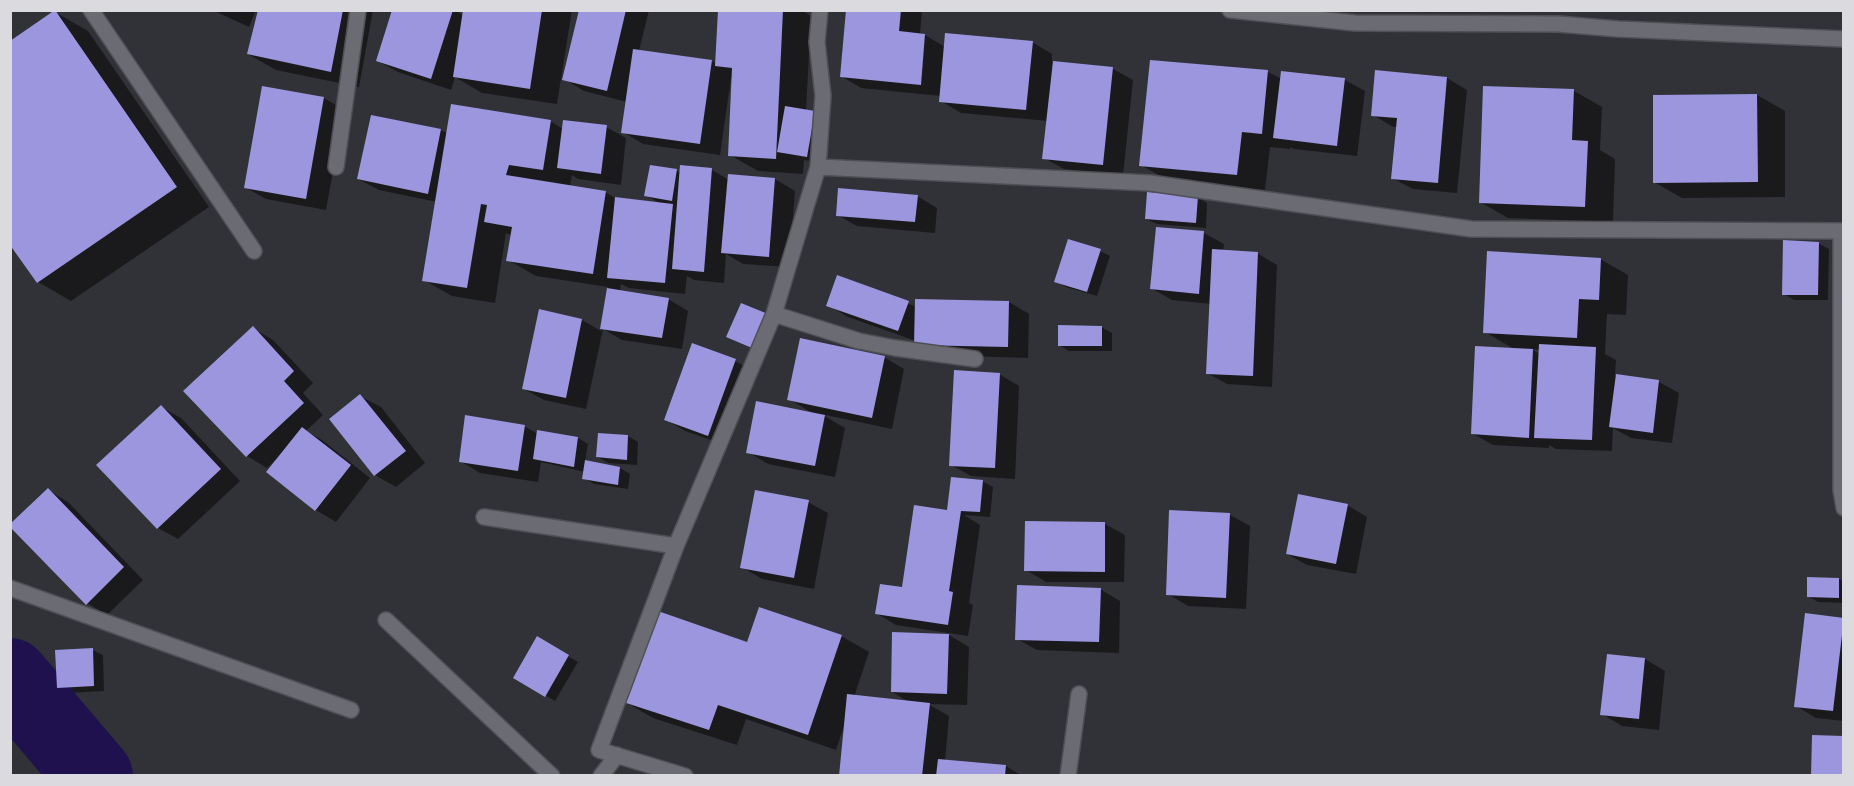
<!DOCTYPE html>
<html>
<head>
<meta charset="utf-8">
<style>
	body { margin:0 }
	#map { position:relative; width:1854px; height:786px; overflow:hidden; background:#313138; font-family:"Open Sans",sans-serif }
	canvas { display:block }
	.frame { position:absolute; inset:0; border:12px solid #dbdbdf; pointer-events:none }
</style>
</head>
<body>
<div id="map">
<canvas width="1854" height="786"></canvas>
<div class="frame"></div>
</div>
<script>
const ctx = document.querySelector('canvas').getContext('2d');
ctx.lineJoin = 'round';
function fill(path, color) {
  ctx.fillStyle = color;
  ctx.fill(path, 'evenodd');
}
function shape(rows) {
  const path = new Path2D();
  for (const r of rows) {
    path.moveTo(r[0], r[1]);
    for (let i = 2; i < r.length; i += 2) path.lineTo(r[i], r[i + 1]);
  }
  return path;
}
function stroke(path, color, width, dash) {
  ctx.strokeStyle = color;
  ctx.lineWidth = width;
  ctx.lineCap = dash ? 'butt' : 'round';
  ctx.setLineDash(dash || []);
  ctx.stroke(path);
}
fill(shape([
	[212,10,256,10,249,27],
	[259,10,373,10,359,87,276,70,248,54],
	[394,10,455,10,464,16,465,10,572,10,557,104,482,93,455,77,451,90,398,72,378,61],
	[581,10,649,10,639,51,712,61,717,64,720,10,801,10,811,16,806,111,815,113,817,162,804,160,803,174,758,171,730,155,733,78,731,78,720,155,643,144,623,132,627,102,584,91,564,79],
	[847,10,922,10,920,35,925,35,945,47,1032,42,1052,54,1052,62,1113,69,1133,80,1123,176,1064,169,1044,158,1048,121,961,113,941,101,941,96,861,88,841,76],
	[55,12,88,31,209,207,71,301,38,282],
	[1151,62,1268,72,1282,79,1345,80,1365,91,1357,156,1294,149,1290,147,1290,149,1270,147,1265,190,1169,181,1141,165],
	[1447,78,1467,90,1457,193,1413,189,1392,178,1397,127,1393,127,1373,115],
	[1574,91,1602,107,1600,150,1615,159,1613,222,1508,218,1480,202],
	[1757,95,1785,111,1785,197,1682,198,1654,182],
	[324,98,344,110,326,210,266,199,245,187],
	[372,116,441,130,448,134,550,121,563,129,606,127,626,138,621,185,578,179,572,175,570,187,605,192,617,199,661,204,646,195,676,170,681,173,681,167,712,170,729,180,775,179,795,191,789,267,743,264,726,254,724,283,694,280,687,276,685,294,629,288,621,284,620,292,668,299,688,311,682,349,622,340,603,329,586,409,544,400,524,389,540,311,582,320,601,331,608,287,536,276,508,260,512,236,506,233,495,303,452,296,424,280,437,202,379,190,358,179],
	[917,196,937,208,935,233,857,226,837,215],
	[1197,197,1207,203,1206,228,1157,224,1146,219],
	[1158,228,1204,233,1224,244,1223,251,1257,253,1277,265,1272,387,1227,384,1207,373,1211,304,1172,300,1151,288],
	[1818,243,1829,249,1828,300,1794,300,1784,294],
	[1100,251,1110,256,1097,296,1066,287,1056,281],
	[1600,259,1628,275,1626,315,1607,314,1605,354,1616,360,1615,376,1659,382,1679,393,1672,443,1631,438,1613,428,1612,451,1556,449,1549,445,1549,448,1493,445,1473,434,1514,349,1485,332],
	[1531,349,1540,350,1540,354],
	[838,277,917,307,1009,302,1029,314,1028,358,936,355,916,341,848,317,828,305],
	[1101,327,1112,333,1112,351,1069,351,1059,345],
	[253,328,273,340,313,383,303,393,323,415,306,431,322,440,370,478,336,522,316,510,268,472,277,460,276,459,267,468,247,456],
	[693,345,735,361,755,372,728,446,685,431,665,419],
	[884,357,904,369,892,429,821,414,845,428,835,477,768,464,748,452,814,414,789,399],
	[999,374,1019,386,1015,479,971,476,951,465],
	[360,396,381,407,425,463,396,487,375,475,331,419],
	[161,407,181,418,240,481,178,539,158,528,99,465],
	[524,426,538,434,538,431,578,438,588,444,585,462,620,468,630,474,628,489,594,484,584,478,585,472,541,462,538,482,480,473,460,461],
	[628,436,638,442,637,465,608,463,598,457],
	[982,481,993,487,990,517,964,515,980,525,969,603,973,605,968,636,896,625,876,613,903,589],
	[48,490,68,502,143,580,107,615,87,603],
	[808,502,828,513,814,589,762,579,742,567],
	[1347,505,1367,517,1356,574,1307,565,1287,554],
	[1230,515,1250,526,1246,609,1188,606,1168,594],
	[1105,524,1125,535,1124,582,1046,582,1026,570],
	[1809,579,1839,579,1844,582,1844,603,1818,602,1808,596],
	[1100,589,1120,601,1119,653,1037,650,1017,639],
	[1844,619,1844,721,1816,718,1796,706],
	[893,633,949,635,969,647,967,705,928,704,949,716,945,761,1006,766,1022,776,840,776,844,726,836,750,746,719,737,745,653,718,625,702,748,644,841,636,869,652,854,697,911,703,892,692],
	[537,638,578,662,555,701,515,678],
	[93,650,103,655,104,691,68,693,58,687],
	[1608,656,1645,659,1665,671,1659,730,1622,726,1602,714]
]), '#0007');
stroke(shape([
	[10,677,94,776]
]), '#1f114d', 78);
fill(shape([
	[55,10,177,187,37,283,10,245,10,41],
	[258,10,343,10,331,72,247,54],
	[392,10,453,10,431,79,376,61],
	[463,10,542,10,530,89,453,77],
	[579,10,626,10,607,91,562,80],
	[718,10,783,10,776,159,728,156,732,68,715,66],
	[846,10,901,10,899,31,925,34,921,85,840,77],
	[945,33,1033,41,1026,110,939,102],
	[633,49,712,60,700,144,621,133],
	[1150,60,1268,70,1262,134,1242,132,1237,175,1139,166],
	[1053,61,1113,67,1103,165,1042,159],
	[1375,70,1447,77,1438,183,1391,179,1397,118,1371,116],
	[1281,71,1345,78,1337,146,1273,138],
	[262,86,324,97,306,199,244,188],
	[1483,86,1574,89,1572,140,1588,141,1585,207,1479,203],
	[1757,94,1758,182,1653,183,1653,95],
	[451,104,551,120,543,170,509,165,506,175,606,191,593,274,506,261,512,227,484,222,487,205,481,204,467,288,422,281],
	[785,106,815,111,807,157,777,152],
	[371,115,441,129,428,194,357,179],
	[563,120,607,125,601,174,557,168],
	[650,165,677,169,672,201,644,196],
	[680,165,712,168,704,272,672,269],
	[728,174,775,178,769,257,721,253],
	[838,188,918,195,915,222,836,216],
	[1147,192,1198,196,1196,223,1145,219],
	[615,197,673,204,665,283,607,278],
	[1156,227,1204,231,1199,294,1150,289],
	[1068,239,1101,249,1087,292,1054,282],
	[1783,240,1819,242,1818,295,1782,295],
	[1212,249,1258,252,1253,376,1206,374],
	[1487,251,1601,258,1599,300,1579,299,1577,338,1483,333],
	[837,275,909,301,898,331,826,306],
	[607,288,669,298,662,338,600,329],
	[915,299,1009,301,1008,347,914,345],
	[741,303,768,314,752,348,726,337],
	[539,309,582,319,566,398,522,389],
	[1058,325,1102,326,1102,346,1058,346],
	[253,326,294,371,284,381,304,403,246,457,183,391],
	[800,338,885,356,872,418,787,400],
	[692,343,736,359,708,436,664,420],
	[1539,344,1596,347,1592,440,1534,438],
	[1475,346,1533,349,1529,438,1471,434],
	[954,370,1000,373,995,468,949,466],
	[1616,374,1659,380,1653,433,1609,427],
	[360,394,406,451,374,476,329,419],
	[756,401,825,415,815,466,746,453],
	[161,405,221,469,157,529,96,465],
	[465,415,525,425,518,471,459,462],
	[302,427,351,465,315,511,266,472],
	[537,430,578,437,574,467,533,459],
	[598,433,628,435,627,460,596,457],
	[585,460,620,467,618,485,582,479],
	[951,477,983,480,980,512,961,511,949,591,953,592,948,625,875,614,880,584,902,587,914,505,947,510],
	[48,488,124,567,86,605,10,527,10,524],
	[755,490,809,500,794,578,740,568],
	[1298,494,1348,504,1336,564,1286,554],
	[1169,510,1230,513,1226,598,1166,595],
	[1025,521,1105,522,1105,572,1024,571],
	[1807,577,1839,578,1839,598,1807,597],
	[1017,585,1101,588,1099,642,1015,640],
	[759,607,842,635,808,735,718,705,709,730,623,702,655,610,747,642],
	[1805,613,1844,618,1833,711,1794,707],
	[892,632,949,634,947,694,891,692],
	[537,636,569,655,545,697,513,678],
	[93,648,94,686,57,688,55,650],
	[1607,654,1645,658,1639,719,1600,715],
	[847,694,930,703,922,776,839,776],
	[1812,735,1844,736,1844,776,1811,776],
	[938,759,1006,765,1005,776,936,776]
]), '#9b96dd');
const minor = shape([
	[91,10,254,251],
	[1230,10,1355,23,1558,24,1618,29,1844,39],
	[336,167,358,10],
	[818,167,1150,183,1471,229,1844,231],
	[1841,231,1841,490,1844,508],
	[774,314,859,341,895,348,975,359],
	[484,517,676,546],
	[10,588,351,710],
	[386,620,552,776],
	[601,776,617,755],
	[685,776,599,750,676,546,774,314,818,167,823,96,817,42,820,10],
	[1068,776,1079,694]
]);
stroke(minor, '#4f4f55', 18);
stroke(minor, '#6b6b73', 15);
</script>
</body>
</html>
